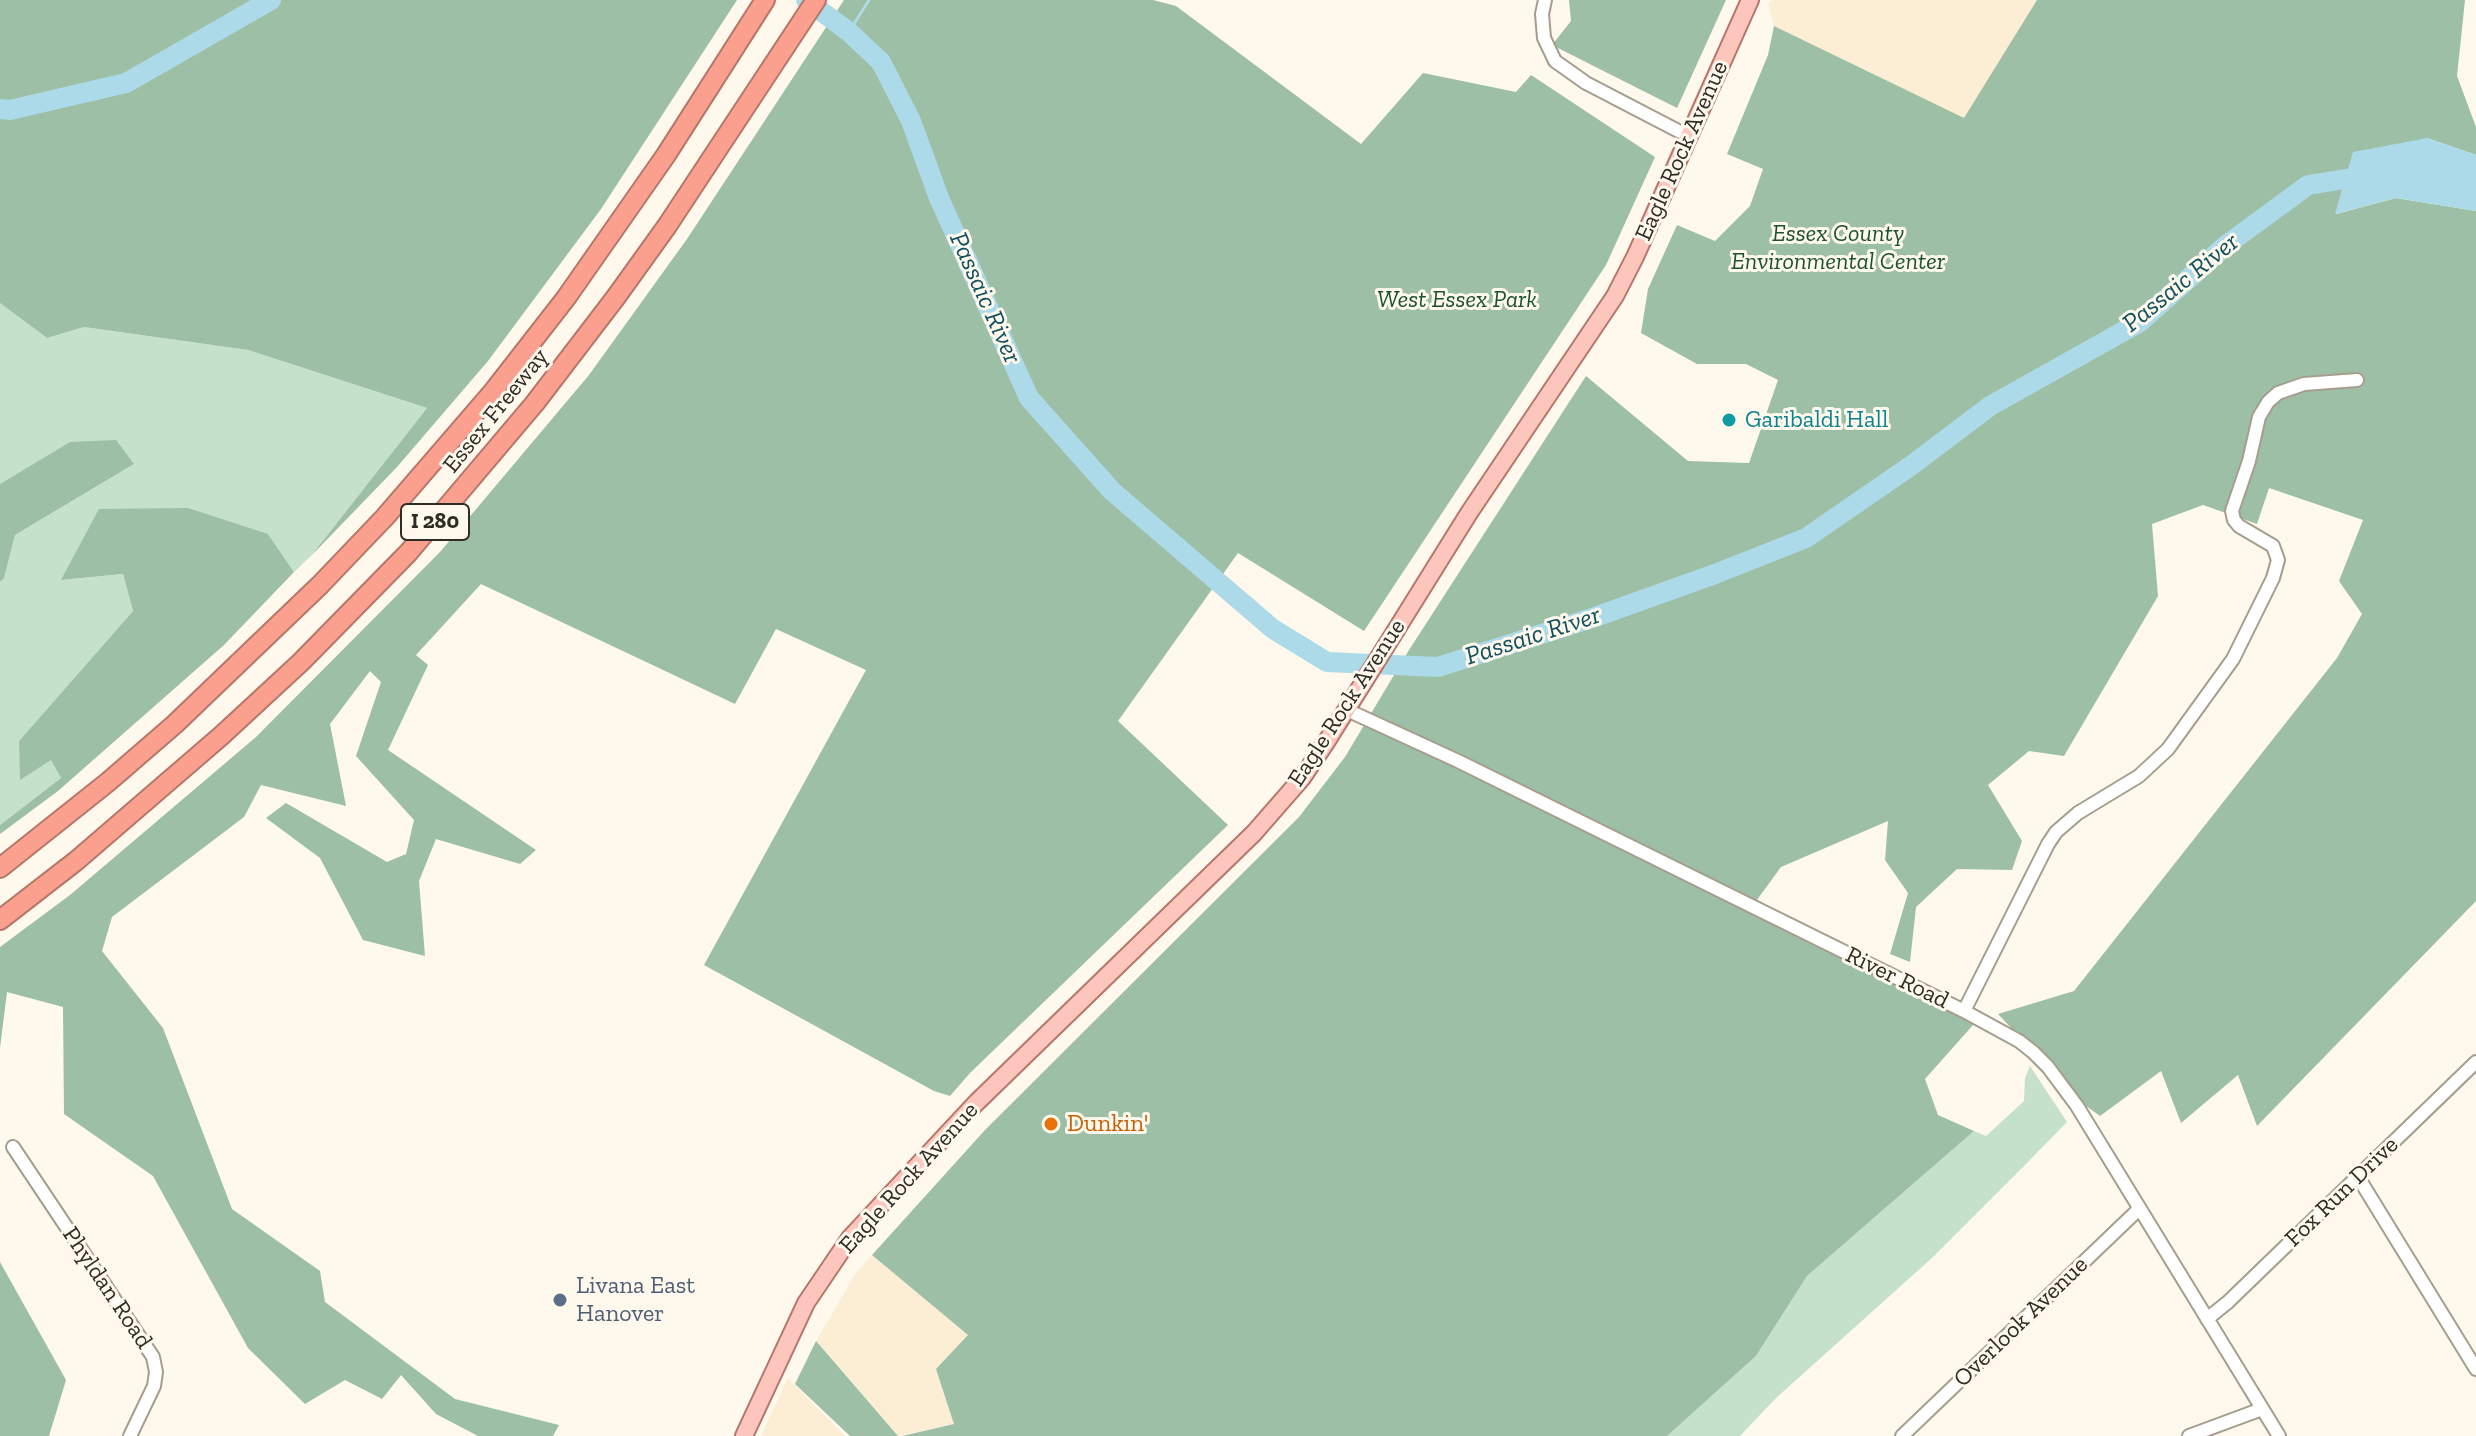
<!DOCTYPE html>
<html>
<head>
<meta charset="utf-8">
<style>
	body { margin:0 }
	canvas { display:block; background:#fef8ed }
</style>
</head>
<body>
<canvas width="2476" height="1436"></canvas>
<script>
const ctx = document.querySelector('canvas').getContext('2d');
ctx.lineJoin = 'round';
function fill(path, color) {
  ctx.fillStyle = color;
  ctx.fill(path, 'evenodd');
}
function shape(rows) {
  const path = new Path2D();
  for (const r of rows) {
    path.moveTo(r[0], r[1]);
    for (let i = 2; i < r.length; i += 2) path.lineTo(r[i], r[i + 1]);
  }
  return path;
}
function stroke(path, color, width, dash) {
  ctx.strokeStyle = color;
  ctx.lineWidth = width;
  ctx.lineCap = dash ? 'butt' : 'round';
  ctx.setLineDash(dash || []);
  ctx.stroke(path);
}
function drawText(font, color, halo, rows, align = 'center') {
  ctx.font = font + ' "Zilla Slab",serif';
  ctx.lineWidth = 6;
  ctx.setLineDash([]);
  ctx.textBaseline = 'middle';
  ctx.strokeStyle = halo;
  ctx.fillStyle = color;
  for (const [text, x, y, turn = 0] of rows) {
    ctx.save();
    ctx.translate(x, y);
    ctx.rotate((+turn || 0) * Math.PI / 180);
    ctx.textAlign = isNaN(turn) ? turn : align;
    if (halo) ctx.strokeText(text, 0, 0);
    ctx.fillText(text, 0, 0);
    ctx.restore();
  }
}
fill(shape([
	[1771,0,2037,0,1965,119,1774,26,1768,4],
	[872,1255,968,1335,954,1424,898,1436,816,1341,856,1273],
	[788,1378,845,1436,761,1436]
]), '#fbeed5');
fill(shape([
	[0,303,47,338,84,327,248,350,427,408,311,556,294,572,268,534,62,580,123,574,133,611,19,741,21,779,51,759,61,778,0,825,0,582,4,577,15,535,134,464,71,442,0,484],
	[2030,1066,2067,1122,2027,1163,1933,1257,1775,1399,1740,1436,1667,1436,1756,1356,1807,1276,1974,1131,1986,1136,2024,1101,2025,1078]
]), '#c5e1cc');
fill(shape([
	[0,0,737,0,601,209,488,361,397,467,311,556,427,408,248,350,84,327,47,338,0,303],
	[844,0,1153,0,1176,6,1361,144,1423,73,1516,92,1531,75,1655,157,1606,265,1364,631,1238,553,1118,721,1228,825,970,1073,950,1096,934,1091,704,965,866,670,776,629,735,704,481,584,416,655,428,665,388,750,536,850,520,864,436,839,419,881,425,956,363,940,320,858,266,818,286,803,387,862,406,854,414,820,356,756,381,682,370,671,330,724,346,806,261,785,244,817,112,917,102,951,163,1028,232,1209,320,1271,325,1302,455,1399,559,1425,553,1436,478,1436,436,1414,401,1375,382,1399,345,1380,305,1404,248,1348,153,1176,64,1114,63,1007,7,992,0,1048,0,947,70,895,256,737,440,552,589,375,687,239],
	[1569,0,1726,0,1677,108,1552,45,1571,21],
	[2037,0,2465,0,2457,76,2476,127,2476,155,2427,138,2336,214,2396,198,2476,211,2476,901,2257,1126,2238,1075,2181,1123,2161,1071,2100,1116,2082,1103,1998,1014,2074,991,2337,658,2362,614,2339,581,2363,520,2269,488,2257,524,2203,505,2152,524,2158,596,2064,756,2029,751,1988,785,2022,841,2012,870,1957,869,1916,907,1910,962,1890,954,1908,893,1885,860,1888,821,1781,867,1754,904,1981,1016,1925,1079,1938,1115,1974,1131,1807,1276,1756,1356,1667,1436,902,1436,954,1424,936,1369,968,1335,872,1255,985,1130,1299,817,1345,757,1409,650,1586,376,1688,461,1749,463,1778,380,1746,364,1697,364,1641,333,1648,289,1677,225,1715,241,1750,206,1763,169,1727,154,1768,55,1774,26,1964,118],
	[116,440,134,464,15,535,4,578,0,582,0,484,70,442],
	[188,508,268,534,294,572,224,645,58,791,0,834,0,825,61,778,51,760,20,780,19,741,133,611,123,574,61,580,99,509],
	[0,1262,66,1380,49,1436,0,1436],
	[816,1341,898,1436,850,1436,795,1384]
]), '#9dbfa6');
fill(shape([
	[2427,138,2476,155,2476,211,2396,198,2335,214,2353,152]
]), '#acdae8');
stroke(shape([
	[849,32,869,0]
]), '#acdae8', 3);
stroke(shape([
	[806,0,849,32,881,62,911,121,939,198,1029,398,1112,491,1273,629,1327,662,1438,667,1595,617,1715,574,1806,538,1912,465,1990,406,2140,322,2225,246,2308,185,2370,175],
	[0,109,10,110,126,83,271,0]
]), '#acdae8', 20);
const minor = shape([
	[1545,0,1542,14,1544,38,1555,61,1586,83,1688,136],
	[1347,710,1458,761,1964,1011,2019,1041,2033,1052,2048,1067,2077,1106,2279,1436],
	[1964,1011,2048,844,2056,832,2078,813,2139,776,2168,749,2233,659,2273,578,2278,560,2273,546,2239,526,2234,520,2232,511,2249,461,2259,417,2268,402,2278,393,2304,384,2357,380],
	[13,1147,153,1357,156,1372,154,1386,130,1436],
	[2358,1177,2476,1369],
	[2207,1319,2228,1302,2476,1062],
	[1902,1436,2139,1209],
	[2189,1436,2262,1409]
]);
const major = shape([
	[744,1436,806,1303,850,1238,976,1103,1254,833,1302,778,1325,744,1469,513,1615,296,1635,257,1750,0]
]);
const highway = shape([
	[0,868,108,782,175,724,320,585,385,517,492,393,566,298,666,155,765,0],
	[0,920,76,861,221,736,301,662,408,553,535,403,616,297,667,226,816,0]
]);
stroke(minor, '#a69e8d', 16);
stroke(major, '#b4776a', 20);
stroke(highway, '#b4776a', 22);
stroke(minor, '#fff', 12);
stroke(major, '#fdc6bc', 16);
stroke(highway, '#fba08f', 18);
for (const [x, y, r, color] of [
	[1729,420,8,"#0f9aa8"],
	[1051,1124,8,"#e8710a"],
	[560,1300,8,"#5c6f8a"]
]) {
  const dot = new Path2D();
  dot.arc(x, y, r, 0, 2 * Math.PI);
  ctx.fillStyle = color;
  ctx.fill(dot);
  stroke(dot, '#fef8ed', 3);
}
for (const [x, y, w] of [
	[435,522,68]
]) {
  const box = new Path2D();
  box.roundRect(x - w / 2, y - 18, w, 36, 6);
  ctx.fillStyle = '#fef8ed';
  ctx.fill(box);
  stroke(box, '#2f2b25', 2);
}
drawText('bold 22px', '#2f2b25', null, [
	["I 280",435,522]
]);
drawText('24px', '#2f2b25', '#fef8ed', [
	["Eagle Rock Avenue",1682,151,-66],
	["Essex Freeway",496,411,-51],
	["Eagle Rock Avenue",1347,703,-57],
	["River Road",1897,978,26],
	["Eagle Rock Avenue",909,1178,-48],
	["Fox Run Drive",2342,1192,-44],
	["Phyldan Road",107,1288,56],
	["Overlook Avenue",2021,1322,-44]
]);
drawText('italic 24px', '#1b5230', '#fef8ed', [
	["Essex County",1838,234],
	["Environmental Center",1838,262],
	["West Essex Park",1457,300]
]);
drawText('24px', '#0d838f', '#fef8ed', [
	["Garibaldi Hall",1745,420]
], 'left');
drawText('24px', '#c56008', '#fef8ed', [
	["Dunkin'",1067,1124]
], 'left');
drawText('24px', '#4e5e75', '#fef8ed', [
	["Livana East",576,1286],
	["Hanover",576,1314]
], 'left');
drawText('italic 26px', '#11505f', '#fef8ed', [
	["Passaic River",2181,283,-39],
	["Passaic River",985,298,66],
	["Passaic River",1533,636,-18]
]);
</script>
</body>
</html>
